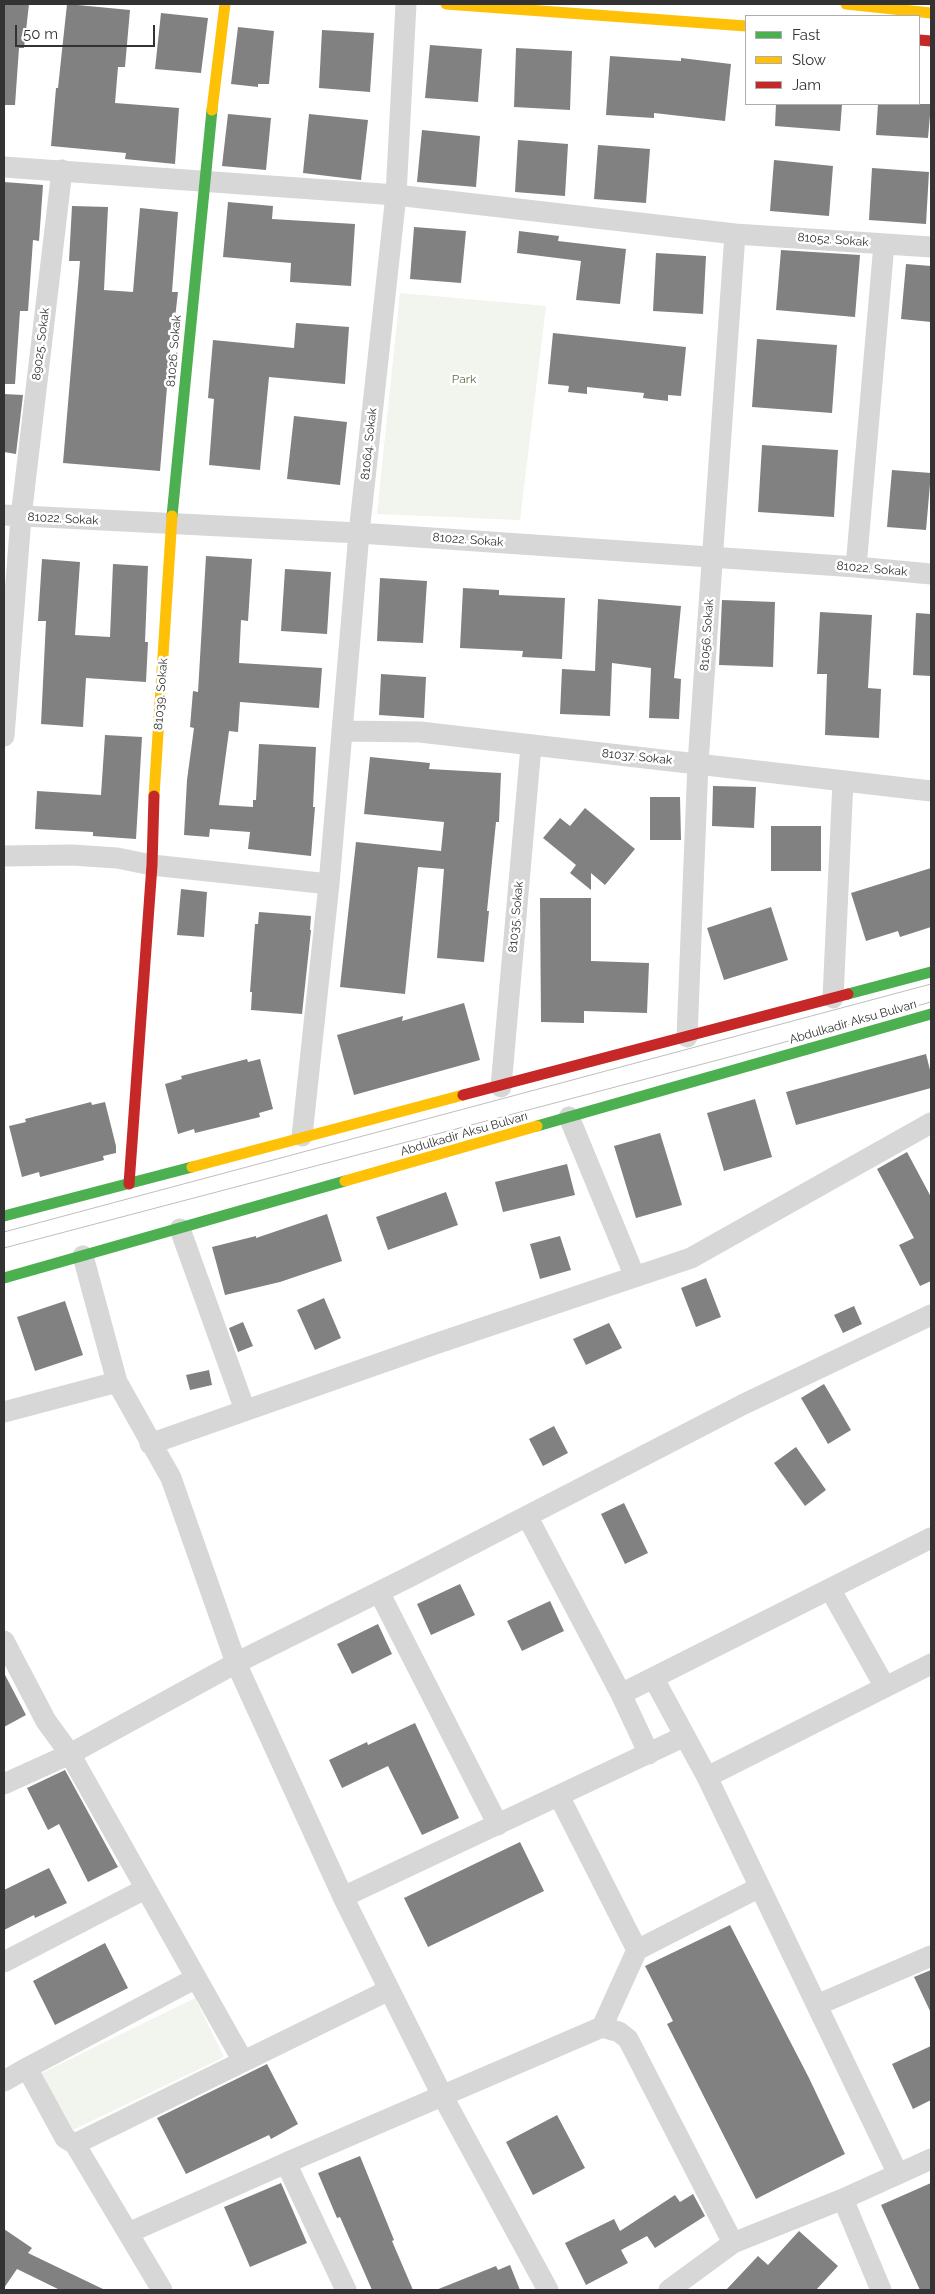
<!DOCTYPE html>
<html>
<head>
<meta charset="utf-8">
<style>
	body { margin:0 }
	#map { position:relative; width:935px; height:2294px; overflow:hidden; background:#fff; font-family:Raleway,sans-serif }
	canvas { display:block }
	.frame { position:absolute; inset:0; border:5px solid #333; pointer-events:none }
	.legend { position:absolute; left:745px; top:15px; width:175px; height:90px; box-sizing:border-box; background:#fff; border:1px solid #adadad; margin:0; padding:6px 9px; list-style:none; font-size:15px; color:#333 }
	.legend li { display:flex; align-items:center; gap:10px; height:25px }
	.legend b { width:25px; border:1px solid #adadad }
	.scale { position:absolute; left:15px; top:25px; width:140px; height:22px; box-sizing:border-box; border:2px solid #333; border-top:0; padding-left:6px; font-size:15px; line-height:18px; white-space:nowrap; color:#333; -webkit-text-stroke:4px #fff; paint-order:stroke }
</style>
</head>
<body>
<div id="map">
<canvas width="935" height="2294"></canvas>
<div class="frame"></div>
<ul class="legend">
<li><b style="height:6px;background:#4caf50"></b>Fast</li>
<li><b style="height:6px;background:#ffc107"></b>Slow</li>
<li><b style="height:6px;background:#c62828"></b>Jam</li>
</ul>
<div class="scale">50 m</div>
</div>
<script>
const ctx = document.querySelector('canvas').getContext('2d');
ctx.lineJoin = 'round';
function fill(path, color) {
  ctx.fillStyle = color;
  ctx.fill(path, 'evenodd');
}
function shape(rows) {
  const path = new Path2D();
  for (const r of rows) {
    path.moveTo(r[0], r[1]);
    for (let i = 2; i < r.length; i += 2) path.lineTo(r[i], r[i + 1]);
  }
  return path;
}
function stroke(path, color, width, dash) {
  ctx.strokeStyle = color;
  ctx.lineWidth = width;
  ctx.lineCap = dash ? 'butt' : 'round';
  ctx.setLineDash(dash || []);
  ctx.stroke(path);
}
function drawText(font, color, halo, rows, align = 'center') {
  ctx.font = font + ' Raleway,sans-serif';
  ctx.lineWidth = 5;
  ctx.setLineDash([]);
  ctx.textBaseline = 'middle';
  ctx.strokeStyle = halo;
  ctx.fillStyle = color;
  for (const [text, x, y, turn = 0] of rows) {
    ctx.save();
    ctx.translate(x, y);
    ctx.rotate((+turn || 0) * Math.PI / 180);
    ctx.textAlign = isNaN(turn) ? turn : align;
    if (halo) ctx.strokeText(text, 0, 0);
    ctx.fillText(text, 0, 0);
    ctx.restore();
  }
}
fill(shape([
	[400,293,546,306,520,520,377,514],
	[195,1998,224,2057,71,2131,42,2073]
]), '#f1f5ed');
fill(shape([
	[4,4,29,4,24,48,19,48,15,105,4,105],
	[67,4,130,10,125,67,118,67,115,103,179,108,175,164,125,159,126,153,51,146,56,88,58,88],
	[161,13,208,18,201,73,155,69],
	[238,27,274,31,269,84,258,84,258,87,231,84],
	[322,30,374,33,370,92,319,88],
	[430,45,482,49,478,102,425,98],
	[516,48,572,51,570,110,514,107],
	[610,56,681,61,681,58,731,64,725,121,654,113,654,118,606,115],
	[776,104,842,104,840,131,775,126],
	[878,104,931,104,928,138,876,135],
	[228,114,271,118,266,170,222,166],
	[309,114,368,120,361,180,303,173],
	[422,130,480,136,476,187,417,182],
	[518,140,568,144,565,196,515,192],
	[598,145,650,149,646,203,594,199],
	[774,160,833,166,829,216,770,211],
	[872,168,929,172,926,224,869,220],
	[4,182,43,185,39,241,33,240,28,311,20,311,15,384,4,384],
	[228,202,273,206,272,219,355,224,351,286,290,282,291,263,223,257],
	[72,206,108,207,104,290,133,292,140,208,178,212,172,292,178,292,174,327,172,327,160,471,63,463,80,261,69,261],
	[414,227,466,231,461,283,410,279],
	[519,231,559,236,558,241,626,249,620,304,576,300,581,261,517,253],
	[781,250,860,255,855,317,776,310],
	[656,253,706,256,703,314,653,311],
	[906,264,931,266,931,322,901,319],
	[296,323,349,327,345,384,269,377,260,470,209,465,214,399,208,398,213,340,294,348],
	[553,333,686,347,681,396,668,395,668,401,643,398,644,393,587,387,587,394,568,392,569,386,548,384],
	[757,339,837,345,832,413,752,407],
	[4,394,23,395,16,454,4,452],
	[294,416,347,422,340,485,287,479],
	[762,445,838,450,834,517,758,512],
	[892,470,931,473,926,530,887,527],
	[206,556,252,559,248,621,241,620,239,663,322,668,319,708,240,702,238,732,229,731,219,805,253,807,253,800,256,800,259,744,316,747,313,807,315,807,311,856,248,849,250,832,210,829,209,837,184,835,187,780,194,728,190,727,193,691,198,692],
	[42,559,80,562,75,635,110,637,113,564,148,566,145,642,148,642,146,682,86,678,83,727,41,724,46,621,38,621],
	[285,569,331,572,327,634,281,631],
	[380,578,427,581,423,643,377,641],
	[463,588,499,590,499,595,565,598,562,659,522,657,523,651,460,648],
	[598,599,681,606,674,678,681,679,679,719,649,718,651,668,612,663,610,716,560,714,562,669,595,671],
	[722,600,775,602,773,667,719,665],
	[820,612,872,615,868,688,881,689,879,738,825,735,827,674,817,674],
	[916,613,931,614,931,676,913,675],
	[381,674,426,677,424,718,379,715],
	[105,735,142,737,136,839,93,836,93,832,35,829,37,791,101,795],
	[370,757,430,763,429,769,501,773,499,822,496,822,487,911,489,911,484,962,437,958,444,869,418,867,405,994,340,987,356,842,441,851,444,822,364,814],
	[713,786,756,787,754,828,712,826],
	[650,797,680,797,681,840,650,840],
	[585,808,635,849,605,885,591,873,591,890,570,873,576,865,543,838,560,818,570,826],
	[771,826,821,826,821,871,771,871],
	[931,868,931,927,900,937,898,931,866,941,851,893],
	[181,889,207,892,204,937,177,935],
	[540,898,591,898,591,961,649,963,647,1013,584,1011,584,1023,541,1022],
	[771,907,788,960,724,980,707,928],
	[259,912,311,916,310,930,311,930,302,1014,251,1010,252,992,250,992,255,924,258,924],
	[464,1003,480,1060,354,1095,337,1035,403,1016,402,1021],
	[926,1054,931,1074,931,1088,796,1125,786,1092],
	[247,1059,248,1062,260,1059,273,1109,259,1113,260,1117,195,1133,194,1129,178,1134,165,1084,182,1079,181,1076],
	[755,1099,772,1157,724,1171,707,1113],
	[91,1102,92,1105,105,1102,116,1146,116,1153,103,1156,104,1160,40,1177,39,1172,22,1177,9,1126,26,1122,25,1119],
	[660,1133,682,1205,636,1218,614,1146],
	[907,1152,931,1197,931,1281,920,1286,899,1245,914,1238,877,1169],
	[567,1164,575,1195,503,1212,495,1182],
	[446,1192,458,1225,388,1250,376,1217],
	[327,1214,342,1261,280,1282,225,1295,212,1247,256,1236,256,1238],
	[560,1236,571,1270,540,1279,530,1244],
	[706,1278,721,1317,696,1327,681,1288],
	[324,1298,341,1338,315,1350,297,1310],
	[65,1301,83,1355,35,1371,17,1317],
	[854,1306,862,1324,843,1333,834,1315],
	[243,1322,253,1346,238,1352,229,1328],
	[609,1323,622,1348,586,1365,573,1339],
	[209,1370,212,1385,190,1390,186,1375],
	[824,1384,851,1430,828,1444,801,1398],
	[554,1426,568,1453,543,1466,529,1439],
	[796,1447,826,1490,805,1506,774,1463],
	[624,1503,648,1553,625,1564,601,1514],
	[460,1584,475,1615,431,1635,417,1604],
	[550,1601,564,1631,522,1651,507,1621],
	[378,1624,392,1654,352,1674,337,1644],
	[4,1673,26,1715,4,1727],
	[415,1723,459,1818,422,1835,388,1766,342,1788,329,1760,367,1742,368,1745],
	[65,1770,118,1867,88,1882,59,1824,48,1830,27,1788],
	[520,1842,544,1891,428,1947,404,1898],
	[49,1868,67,1903,35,1918,34,1915,4,1930,4,1890],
	[730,1925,809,2078,845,2154,756,2199,667,2024,673,2021,645,1966],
	[105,1943,128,1988,55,2025,33,1981],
	[931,1970,931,2013,914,1977],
	[931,2046,931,2100,913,2109,892,2064],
	[267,2064,298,2124,271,2139,269,2135,186,2174,157,2118],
	[557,2115,585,2168,533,2195,506,2142],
	[360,2156,394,2240,392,2241,413,2290,372,2290,340,2217,337,2218,318,2173],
	[281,2183,307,2243,250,2267,224,2207],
	[931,2183,931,2290,920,2290,881,2205],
	[693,2194,705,2216,655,2248,647,2236,621,2250,628,2263,586,2285,565,2243,614,2219,620,2231,675,2195,680,2202],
	[4,2229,32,2248,28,2253,105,2290,60,2290,17,2269,4,2288],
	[799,2231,838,2266,816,2290,726,2290,758,2256,768,2265],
	[510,2265,520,2290,436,2290,496,2266,498,2270]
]), '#818181');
stroke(shape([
	[4,167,396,195,735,234,931,247],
	[4,515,359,533,856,567,931,574],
	[856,567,884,244],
	[342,731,420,732,931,791],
	[4,736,21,517,62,170],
	[4,856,72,855,117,858,152,865,329,884],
	[833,998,843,781],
	[687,1037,698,763,735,234],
	[501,1087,531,746],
	[569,1117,635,1277],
	[302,1136,329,884,359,533,396,195,406,4],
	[180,1229,245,1410],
	[83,1256,117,1382,171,1478,236,1663,343,1897,442,2095,548,2290],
	[4,1412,117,1382],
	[150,1444,432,1345,691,1258,931,1123],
	[527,1516,621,1694,649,1754],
	[830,1589,885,1687],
	[379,1592,498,1825],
	[4,1641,46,1721,70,1754,243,2061],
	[654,1679,707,1777,898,2174],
	[621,1694,931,1538],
	[707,1777,931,1664],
	[4,1784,70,1754,236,1663,411,1576,744,1404,931,1315],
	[559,1796,637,1950],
	[343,1897,685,1736],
	[4,1962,145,1889],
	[817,2005,931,1956],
	[602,2027,637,1950,760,1887],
	[27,2068,196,1978],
	[4,2081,27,2068,65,2138,75,2144],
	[75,2144,389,1990],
	[75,2144,162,2290],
	[843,2199,881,2290],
	[128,2233,286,2163],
	[346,2290,286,2163,602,2027,619,2032,628,2039,733,2243],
	[669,2290,733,2243,843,2199,931,2159]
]), '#d7d7d7', 21);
stroke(shape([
	[172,516,212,110],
	[848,994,931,972],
	[537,1126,931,1014],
	[4,1216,192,1167],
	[4,1278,345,1181]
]), '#4caf50', 11);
stroke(shape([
	[446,4,746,26],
	[846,4,931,13],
	[212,110,225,4],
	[154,796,172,516],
	[192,1167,463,1095],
	[345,1181,537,1126]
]), '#ffc107', 11);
stroke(shape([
	[919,40,931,41],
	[463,1095,848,994],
	[129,1184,152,865,154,796]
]), '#c62828', 11);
stroke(shape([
	[4,1232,931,984],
	[4,1248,752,1051,931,1002]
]), '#bebebe', 1);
drawText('12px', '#333', '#fff', [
	["81052. Sokak",833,240,4],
	["89025. Sokak",41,344,-83],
	["81026. Sokak",174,351,-85],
	["81064. Sokak",369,444,-84],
	["81022. Sokak",63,519,3],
	["81022. Sokak",468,540,4],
	["81022. Sokak",872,569,5],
	["81056. Sokak",707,635,-86],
	["81039. Sokak",161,694,-86],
	["81037. Sokak",637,757,6],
	["81035. Sokak",516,917,-85],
	["Abdulkadir Aksu Bulvarı",853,1022,-16],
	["Abdulkadir Aksu Bulvarı",464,1134,-16]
]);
drawText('12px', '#56703f', '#fff', [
	["Park",464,379]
]);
</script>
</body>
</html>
